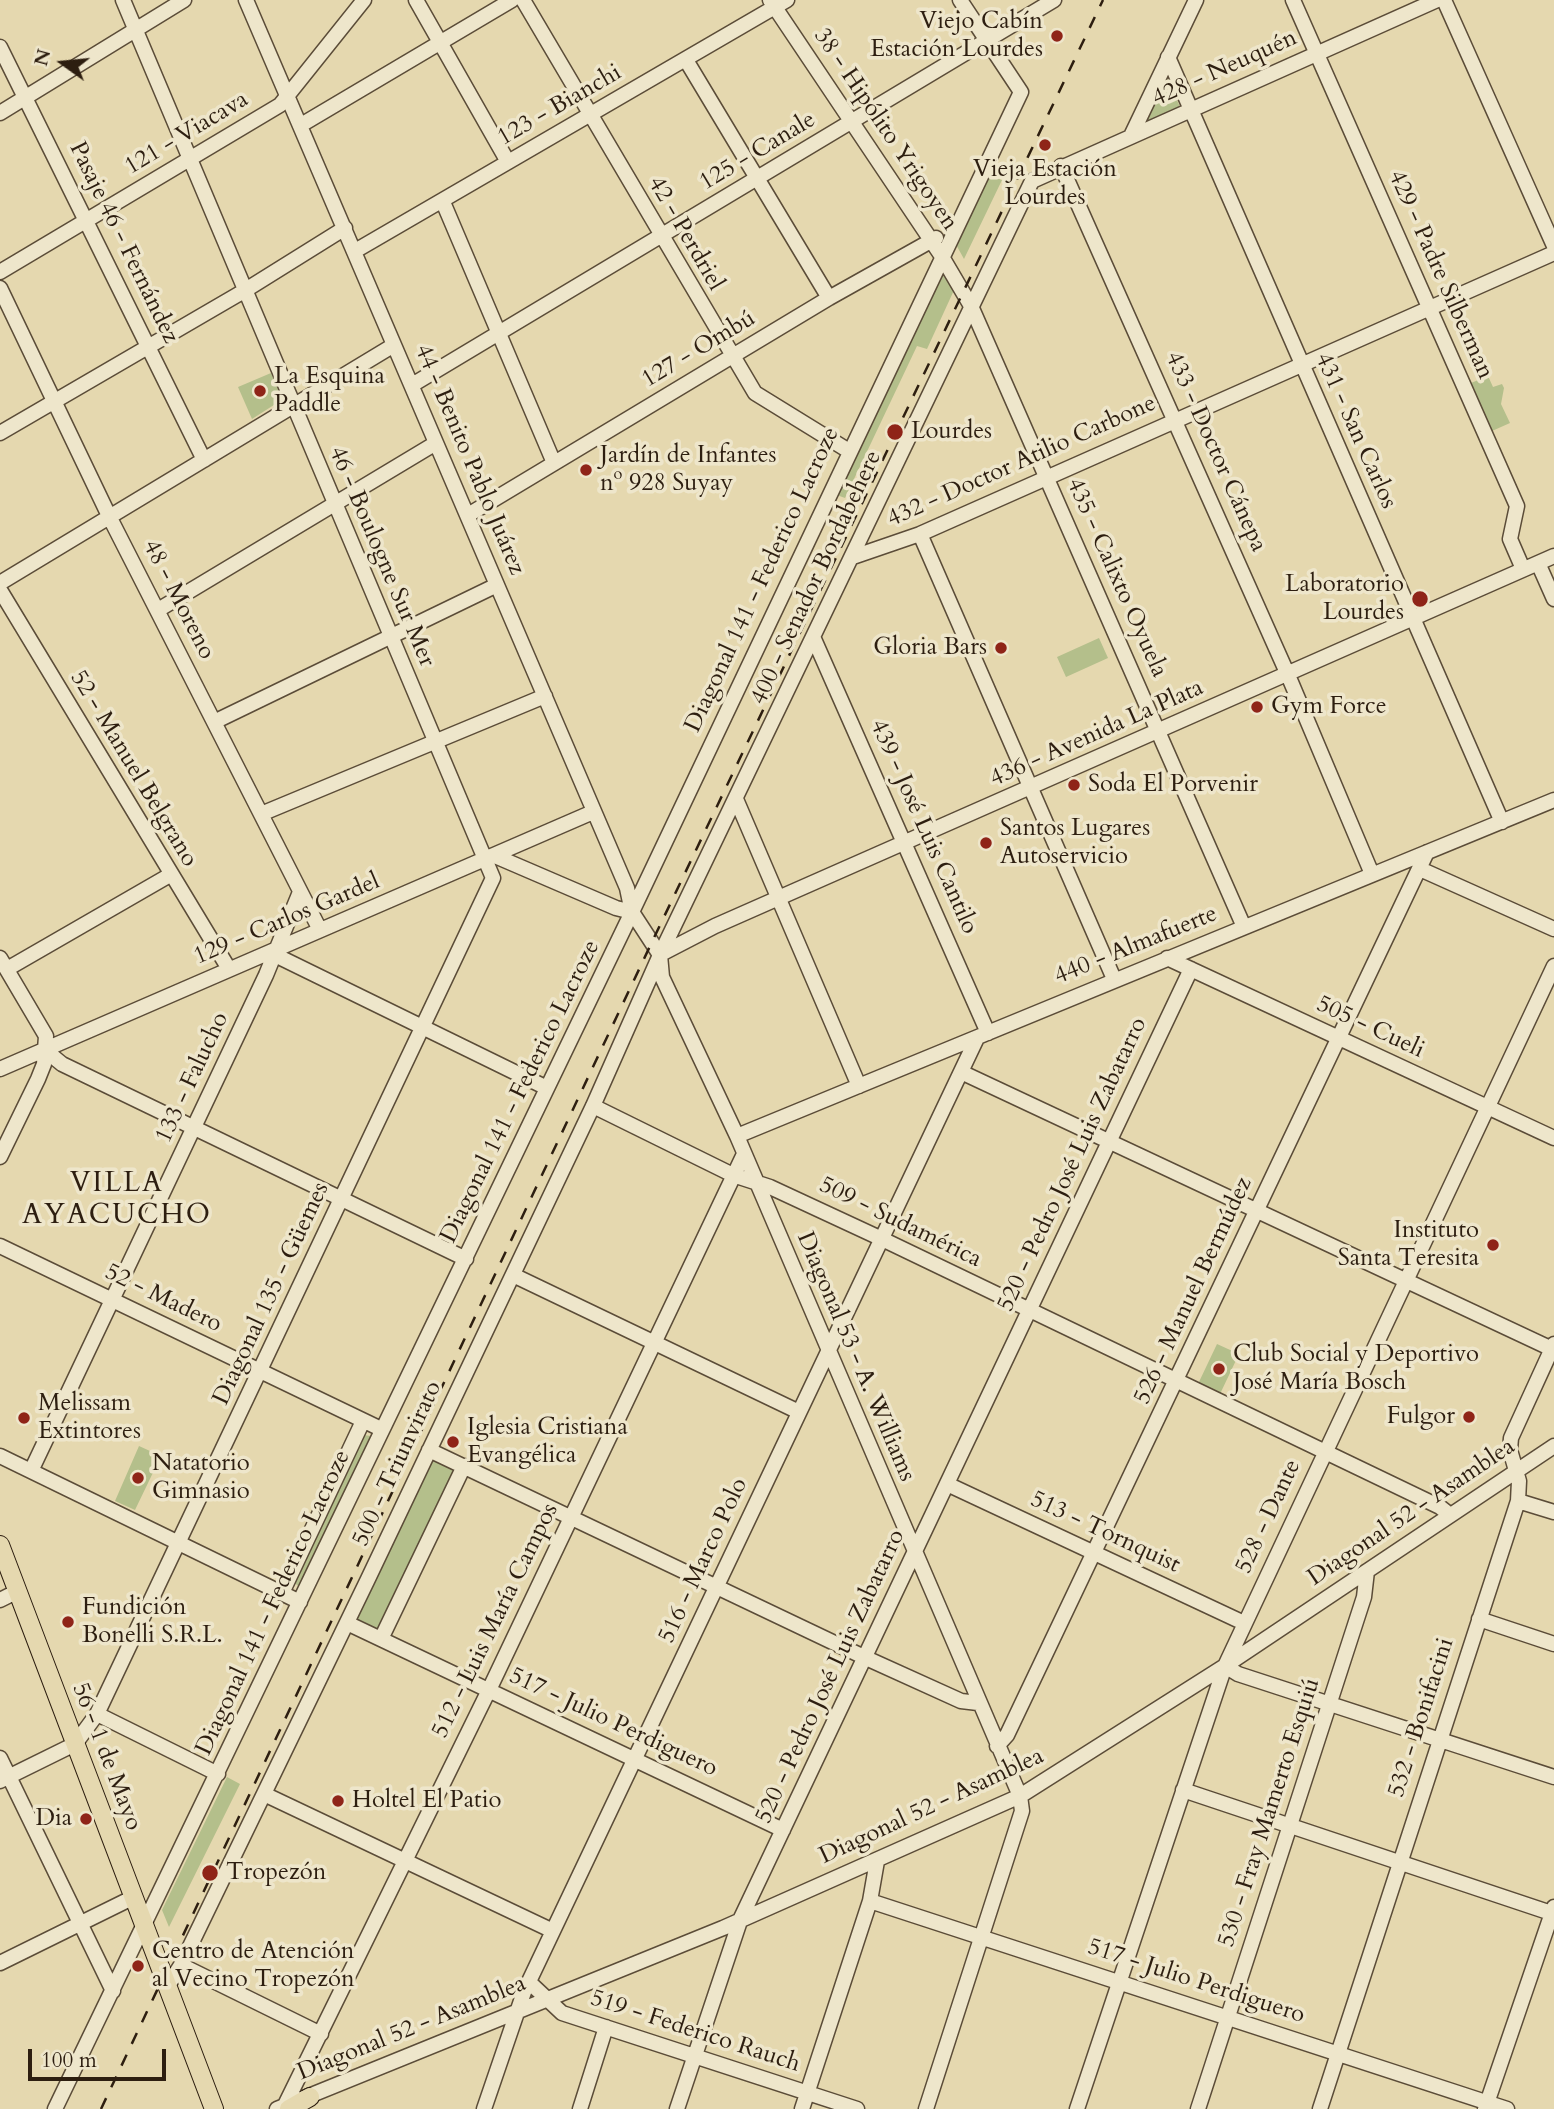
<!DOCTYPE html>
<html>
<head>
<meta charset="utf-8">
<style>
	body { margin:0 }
	#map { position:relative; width:1554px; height:2109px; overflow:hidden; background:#e5d8af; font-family:Cardo,serif }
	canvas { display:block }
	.north { position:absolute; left:28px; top:28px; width:70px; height:70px; -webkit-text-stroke:5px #eee6cb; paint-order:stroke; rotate:285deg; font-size:19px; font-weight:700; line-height:28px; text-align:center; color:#2d1e10 }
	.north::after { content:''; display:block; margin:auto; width:24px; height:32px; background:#2d1e10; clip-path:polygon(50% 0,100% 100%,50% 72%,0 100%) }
	.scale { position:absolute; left:28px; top:2049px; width:138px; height:32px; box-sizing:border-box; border:4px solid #2d1e10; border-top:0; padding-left:9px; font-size:21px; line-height:24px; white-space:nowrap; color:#2d1e10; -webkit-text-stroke:5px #eee6cb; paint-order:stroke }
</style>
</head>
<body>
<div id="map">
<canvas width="1554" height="2109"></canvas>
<div class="north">N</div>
<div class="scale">100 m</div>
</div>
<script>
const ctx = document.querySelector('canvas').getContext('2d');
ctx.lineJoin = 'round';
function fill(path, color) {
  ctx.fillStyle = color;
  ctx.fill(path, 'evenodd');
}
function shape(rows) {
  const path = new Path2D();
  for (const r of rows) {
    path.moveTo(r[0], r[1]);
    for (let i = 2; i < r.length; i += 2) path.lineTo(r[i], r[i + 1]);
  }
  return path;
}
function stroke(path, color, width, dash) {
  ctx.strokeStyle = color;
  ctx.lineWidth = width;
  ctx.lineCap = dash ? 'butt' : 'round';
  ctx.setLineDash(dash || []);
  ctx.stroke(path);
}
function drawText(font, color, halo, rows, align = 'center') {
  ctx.font = font + ' Cardo,serif';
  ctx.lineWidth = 7;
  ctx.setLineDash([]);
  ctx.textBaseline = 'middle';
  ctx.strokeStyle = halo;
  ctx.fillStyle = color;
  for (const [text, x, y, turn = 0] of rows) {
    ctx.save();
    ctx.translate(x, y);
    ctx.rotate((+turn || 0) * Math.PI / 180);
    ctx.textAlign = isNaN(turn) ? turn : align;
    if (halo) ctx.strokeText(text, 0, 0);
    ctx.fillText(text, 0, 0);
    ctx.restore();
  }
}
fill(shape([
	[1167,77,1180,107,1144,124],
	[986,174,1002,180,964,259,954,241],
	[938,274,945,274,955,288,927,349,917,346,845,498,834,494],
	[271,373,281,396,277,403,252,419,238,387],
	[1488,376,1493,387,1502,384,1504,388,1501,404,1510,423,1492,431,1471,383],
	[1099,638,1108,658,1066,677,1057,657],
	[1217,1344,1239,1354,1220,1394,1198,1384],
	[362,1435,372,1436,304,1587,298,1586,293,1581],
	[139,1446,161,1456,135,1510,115,1501],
	[433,1458,457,1471,382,1627,377,1631,356,1622,353,1613],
	[227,1777,240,1784,169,1927,162,1910]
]), '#b4bf8b');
const minor = shape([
	[246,0,627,888,632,912,660,955,662,977,737,1136,1020,1796,1022,1811,926,2109],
	[416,0,508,162],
	[523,0,755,393,849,451],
	[770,0,941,255,971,306,1244,927],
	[1293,0,1517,506,1510,539,1523,569],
	[1444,0,1554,246],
	[0,47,204,460],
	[1168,57,1502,822],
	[686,60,829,298],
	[0,113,184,0],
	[301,125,512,0],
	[1131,136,1196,0],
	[1061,166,1288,675,1372,874],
	[443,202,554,463],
	[355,251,787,0],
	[0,272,280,105,364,0],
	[0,288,110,518,320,930],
	[412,385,1054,0],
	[0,433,244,291,345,228],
	[468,515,829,298,936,238],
	[920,534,1114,979],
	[853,557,920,534,1554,253],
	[1538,563,1554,599],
	[0,583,394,345],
	[0,590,229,969],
	[158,610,436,443],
	[814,639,988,1033],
	[214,722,497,585],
	[736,799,859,1086],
	[261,814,545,696],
	[495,856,616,908,632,912],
	[1420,869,1554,929],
	[661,954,715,926,1554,556],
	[275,955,547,1088],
	[0,958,46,1036,44,1064,38,1079,0,1157],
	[1167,958,1554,1138],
	[7,969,170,875],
	[45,1050,62,1064,466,1259],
	[0,1069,593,812],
	[961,1072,1554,1350],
	[593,1106,733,1175,770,1187,882,1239,1440,1507,1450,1515],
	[737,1136,1554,800],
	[0,1246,381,1429],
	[513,1275,799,1412],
	[429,1450,866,1658,961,1701,978,1703],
	[0,1456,300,1602],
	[31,1471,266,975,300,892],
	[947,1484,1244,1623],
	[1518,1501,1554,1512],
	[282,1593,363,1421],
	[0,1600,18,1591],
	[1479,1619,1554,1644],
	[347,1623,783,1830],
	[381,1639,464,1466],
	[1225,1666,1238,1674,1554,1777],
	[97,1714,218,1774],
	[997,1746,1007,1735,1427,852],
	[0,1758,113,1991],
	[0,1781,75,1744,97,1714,493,878,123,0],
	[1183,1790,1554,1914],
	[264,1794,553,1931],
	[870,1901,1507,2109],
	[0,1963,134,1897],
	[181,1965,321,2034],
	[529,1982,562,2013,857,2109],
	[167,1987,181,1965,368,1579,593,1106,660,955,1032,181,1437,0],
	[285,2105,489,1690,744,1154],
	[55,2109,632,912,1021,92,960,0],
	[277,2109,723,1928,1020,1796,1225,1666,1554,1446],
	[484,2109,524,1992,977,1038],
	[580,2109,606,2027],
	[677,2109,741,1918,1191,969],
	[802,2109,870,1901,877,1861],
	[1077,2109,1225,1666,1554,966],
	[1198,2109,1364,1597,1367,1571],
	[1320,2109,1518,1501,1519,1481,1510,1450,1511,1438,1554,1344],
	[1485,2109,1554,1907]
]);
const major = shape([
	[0,1545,214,2109],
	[289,2109,310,2097]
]);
stroke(minor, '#5b4c38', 17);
stroke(major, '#2d1e10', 20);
stroke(minor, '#eee6cb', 14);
stroke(major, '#e5d8af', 18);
stroke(shape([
	[101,2109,651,944,1103,0]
]), '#2d1e10', 2.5, [12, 12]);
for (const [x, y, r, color] of [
	[1057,36,7,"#8f2418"],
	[1045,145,7,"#8f2418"],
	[260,391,7,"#8f2418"],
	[895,432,9,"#8f2418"],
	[586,470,7,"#8f2418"],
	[1420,599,9,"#8f2418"],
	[1001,648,7,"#8f2418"],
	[1257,707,7,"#8f2418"],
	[1074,785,7,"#8f2418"],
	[986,843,7,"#8f2418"],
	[1493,1245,7,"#8f2418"],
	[1219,1369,7,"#8f2418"],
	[1469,1417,7,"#8f2418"],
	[24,1418,7,"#8f2418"],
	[453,1442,7,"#8f2418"],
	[138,1478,7,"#8f2418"],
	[68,1622,7,"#8f2418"],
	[338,1801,7,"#8f2418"],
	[86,1819,7,"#8f2418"],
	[210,1873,9,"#8f2418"],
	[138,1966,7,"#8f2418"]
]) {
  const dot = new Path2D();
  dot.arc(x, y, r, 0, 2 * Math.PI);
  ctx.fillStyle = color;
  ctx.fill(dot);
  stroke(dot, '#eee6cb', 2.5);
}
drawText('24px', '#2d1e10', '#eee6cb', [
	["Viejo Cabín",1043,22,"right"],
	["Estación Lourdes",1043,50,"right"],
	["Vieja Estación",1045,170,"center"],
	["Lourdes",1045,198,"center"],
	["La Esquina",274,377],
	["Paddle",274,405],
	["Lourdes",911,432],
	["Jardín de Infantes",600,456],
	["nº 928 Suyay",600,484],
	["Laboratorio",1404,585,"right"],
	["Lourdes",1404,613,"right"],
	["Gloria Bars",987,648,"right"],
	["Gym Force",1271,707],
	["Soda El Porvenir",1088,785],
	["Santos Lugares",1000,829],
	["Autoservicio",1000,857],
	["Instituto",1479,1231,"right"],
	["Santa Teresita",1479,1259,"right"],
	["Club Social y Deportivo",1233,1355],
	["José María Bosch",1233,1383],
	["Melissam",38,1404],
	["Extintores",38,1432],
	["Fulgor",1455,1417,"right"],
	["Iglesia Cristiana",467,1428],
	["Evangélica",467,1456],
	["Natatorio",152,1464],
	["Gimnasio",152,1492],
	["Fundición",82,1608],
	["Bonelli S.R.L.",82,1636],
	["Holtel El Patio",352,1801],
	["Dia",72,1819,"right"],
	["Tropezón",226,1873],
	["Centro de Atención",152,1952],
	["al Vecino Tropezón",152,1980]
], 'left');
drawText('24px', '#2d1e10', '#eee6cb', [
	["428 - Neuquén",1225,69,-24],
	["123 - Bianchi",560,106,-30],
	["38 - Hipólito Yrigoyen",885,130,56],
	["121 - Viacava",187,134,-31],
	["125 - Canale",758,152,-31],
	["42 - Perdriel",685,234,60],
	["Pasaje 46 - Fernández",123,243,64],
	["429 - Padre Silberman",1440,275,66],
	["127 - Ombú",699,350,-31],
	["431 - San Carlos",1355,431,66],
	["433 - Doctor Cánepa",1215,452,66],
	["44 - Benito Pablo Juárez",469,460,67],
	["432 - Doctor Atilio Carbone",1022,462,-24],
	["46 - Boulogne Sur Mer",381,557,67],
	["400 - Senador Bordabehere",817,578,-65],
	["435 - Calixto Oyuela",1116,578,66],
	["Diagonal 141 - Federico Lacroze",763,580,-65],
	["48 - Moreno",178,600,63],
	["436 - Avenida La Plata",1097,734,-24],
	["52 - Manuel Belgrano",133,769,59],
	["439 - José Luis Cantilo",923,827,66],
	["129 - Carlos Gardel",287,920,-23],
	["440 - Almafuerte",1136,946,-22],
	["505 - Cueli",1370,1028,25],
	["133 - Falucho",193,1078,-65],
	["Diagonal 141 - Federico Lacroze",521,1092,-64],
	["520 - Pedro José Luis Zabatarro",1073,1165,-65],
	["509 - Sudamérica",900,1223,26],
	["526 - Manuel Bermúdez",1194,1291,-65],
	["Diagonal 135 - Güemes",272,1294,-65],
	["52 - Madero",163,1299,26],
	["Diagonal 53 - A. Williams",855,1357,67],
	["500 - Triunvirato",398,1464,-65],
	["Diagonal 52 - Asamblea",1412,1513,-34],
	["528 - Dante",1269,1517,-65],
	["513 - Tornquist",1105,1533,25],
	["516 - Marco Polo",704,1561,-65],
	["Diagonal 141 - Federico Lacroze",274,1603,-65],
	["512 - Luis María Campos",496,1621,-64],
	["520 - Pedro José Luis Zabatarro",831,1677,-65],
	["532 - Bonifacini",1422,1718,-72],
	["517 - Julio Perdiguero",613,1723,25],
	["56 - 1 de Mayo",106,1757,69],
	["Diagonal 52 - Asamblea",932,1807,-25],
	["530 - Fray Mamerto Esquiú",1270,1813,-72],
	["517 - Julio Perdiguero",1196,1982,18],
	["Diagonal 52 - Asamblea",412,2029,-22],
	["519 - Federico Rauch",695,2032,18]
]);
ctx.letterSpacing = '2px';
drawText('28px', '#2d1e10', '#eee6cb', [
	["VILLA",117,1185],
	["AYACUCHO",117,1217]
]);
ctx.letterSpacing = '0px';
</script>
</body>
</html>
